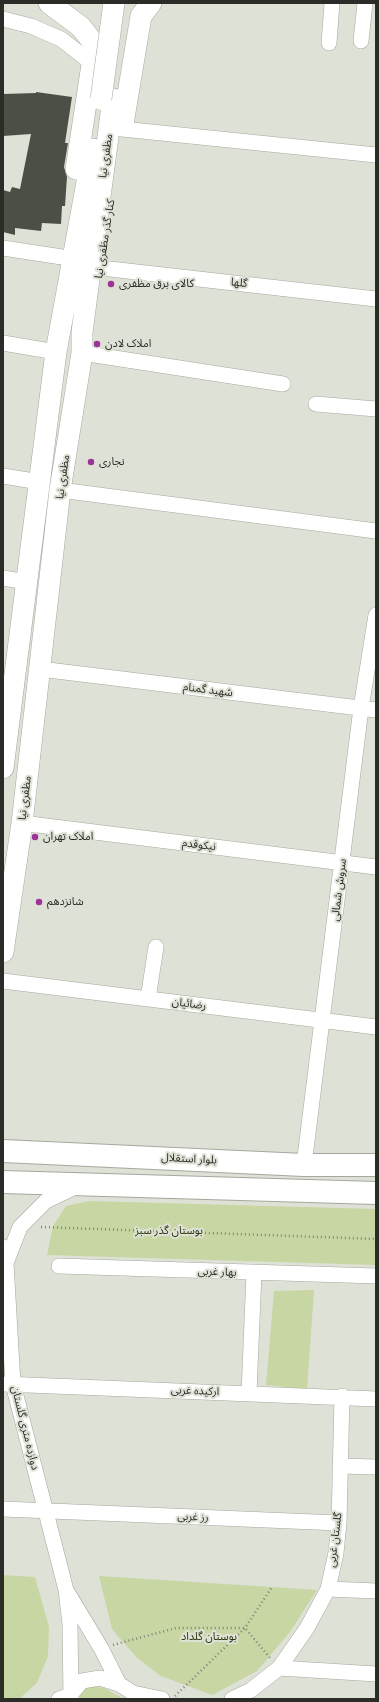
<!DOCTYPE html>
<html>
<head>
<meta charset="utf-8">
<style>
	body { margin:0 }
	#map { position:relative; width:379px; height:1702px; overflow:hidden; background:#dee2d6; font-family:"IBM Plex Sans",sans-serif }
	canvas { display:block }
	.frame { position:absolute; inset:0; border:4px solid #2b2c28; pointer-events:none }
</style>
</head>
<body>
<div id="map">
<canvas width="379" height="1702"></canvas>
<div class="frame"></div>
</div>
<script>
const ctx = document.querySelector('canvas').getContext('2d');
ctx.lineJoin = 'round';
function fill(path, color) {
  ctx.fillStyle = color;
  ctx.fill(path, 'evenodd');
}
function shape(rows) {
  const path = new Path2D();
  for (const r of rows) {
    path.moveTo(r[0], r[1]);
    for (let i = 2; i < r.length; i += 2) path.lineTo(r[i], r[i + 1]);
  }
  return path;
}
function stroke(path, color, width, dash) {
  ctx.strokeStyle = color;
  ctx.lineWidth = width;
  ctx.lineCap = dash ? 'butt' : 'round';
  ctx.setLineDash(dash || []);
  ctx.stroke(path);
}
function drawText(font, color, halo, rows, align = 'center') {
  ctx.font = font + ' "IBM Plex Sans","Noto Sans Arabic",sans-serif';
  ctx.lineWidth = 4;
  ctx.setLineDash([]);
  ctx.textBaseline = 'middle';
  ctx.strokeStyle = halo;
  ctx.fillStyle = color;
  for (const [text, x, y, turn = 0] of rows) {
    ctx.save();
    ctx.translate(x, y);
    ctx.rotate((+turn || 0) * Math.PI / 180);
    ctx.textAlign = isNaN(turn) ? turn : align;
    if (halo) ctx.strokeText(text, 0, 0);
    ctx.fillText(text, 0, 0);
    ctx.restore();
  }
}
fill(shape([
	[89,1201,376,1209,376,1265,47,1255,53,1226,66,1206],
	[314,1290,307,1389,266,1385,274,1291],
	[3,1575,35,1577,49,1627,48,1656,37,1683,19,1699,3,1699],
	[99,1576,272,1587,317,1590,290,1632,257,1671,212,1695,161,1676,137,1658,112,1629],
	[87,1686,104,1688,124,1699,80,1699,79,1695]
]), '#c7d6a2');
fill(shape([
	[36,92,72,97,65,143,68,143,64,167,67,177,65,206,62,206,61,224,42,223,41,231,15,228,15,235,3,232,3,190,10,192,12,187,20,189,31,134,3,136,3,94,36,93]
]), '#4b4f45');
const minor = shape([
	[3,19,31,26,61,39,93,64],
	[361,41,365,3],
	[329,43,332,3],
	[122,129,376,155],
	[3,248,62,257],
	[101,268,376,299],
	[3,343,56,352],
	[82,353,283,384],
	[316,404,376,409],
	[3,476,40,482],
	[60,490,376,531],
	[3,578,27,582],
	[40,669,376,710],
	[22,823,376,867],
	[3,981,376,1027],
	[148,999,156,947],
	[304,1165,361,708,376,615],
	[3,1247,6,1263,13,1384,66,1590],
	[6,1263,20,1227,46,1201,77,1186],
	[59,1266,376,1276],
	[3,1384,376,1399],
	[249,1393,254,1273],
	[340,1466,376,1467],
	[3,1509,339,1523],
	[328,1589,376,1591],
	[279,1668,376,1674],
	[133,1693,162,1699],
	[59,1699,70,1695,82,1681,100,1678,119,1684,133,1693,136,1699],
	[71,1699,70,1624,66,1590,101,1648,119,1684],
	[232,1699,251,1690,279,1668,307,1628,328,1589,336,1553,339,1523,342,1396]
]);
const secondary = shape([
	[49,3,81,27,95,45,76,169],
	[123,124,141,16,151,3],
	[3,768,56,352,93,149],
	[3,952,22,823,60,490,82,353,82,332,113,99]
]);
const primary = shape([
	[3,1151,304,1165,376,1165],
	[3,1182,376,1193]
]);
stroke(minor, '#a4a89d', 16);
stroke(secondary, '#a4a89d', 22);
stroke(primary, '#a4a89d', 24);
stroke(shape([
	[41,1227,376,1239],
	[113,1645,176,1628,245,1628,270,1658],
	[175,1696,245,1628,272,1587]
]), '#82847c', 2.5, [1, 3]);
stroke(minor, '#fff', 15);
stroke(secondary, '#fff', 21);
stroke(primary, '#fff', 22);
const secondaryBridge = shape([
	[101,99,114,3]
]);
stroke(secondaryBridge, '#a4a89d', 22, []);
stroke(secondaryBridge, '#fff', 21);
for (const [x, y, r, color] of [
	[111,284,4,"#9c3497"],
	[97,344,4,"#9c3497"],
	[91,462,4,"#9c3497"],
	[35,837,4,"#9c3497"],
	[39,902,4,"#9c3497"]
]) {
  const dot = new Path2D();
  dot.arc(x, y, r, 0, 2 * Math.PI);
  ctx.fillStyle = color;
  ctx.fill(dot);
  stroke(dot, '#dee2d6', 1.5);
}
drawText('11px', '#2b2c28', '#dee2d6', [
	["مظفری نیا",106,156,-82],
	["کنار گذر مظفری نیا",105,239,-81],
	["گلها",239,283,6],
	["مظفری نیا",63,477,-82],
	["شهید گمنام",208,690,7],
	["مظفری نیا",25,798,-83],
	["نیکوقدم",199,845,7],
	["سروش شمالی",339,890,-83],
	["رضائیان",189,1004,7],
	["بلوار استقلال",189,1159,3],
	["بهار غربی",217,1272,2],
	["ارکیده غربی",195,1391,2],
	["دوازده متری گلستان",25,1428,76],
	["رز غربی",193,1517,2],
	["گلستان غربی",335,1540,-83]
]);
drawText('11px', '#2b2c28', '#dee2d6', [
	["کالای برق مظفری",119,284],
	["املاک لادن",105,344],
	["نجاری",99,462],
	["املاک تهران",43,837],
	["شانزدهم",47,902]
], 'left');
drawText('11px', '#2d360e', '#dee2d6', [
	["بوستان گذر سبز",169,1231],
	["بوستان گلداد",209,1637]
]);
</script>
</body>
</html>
